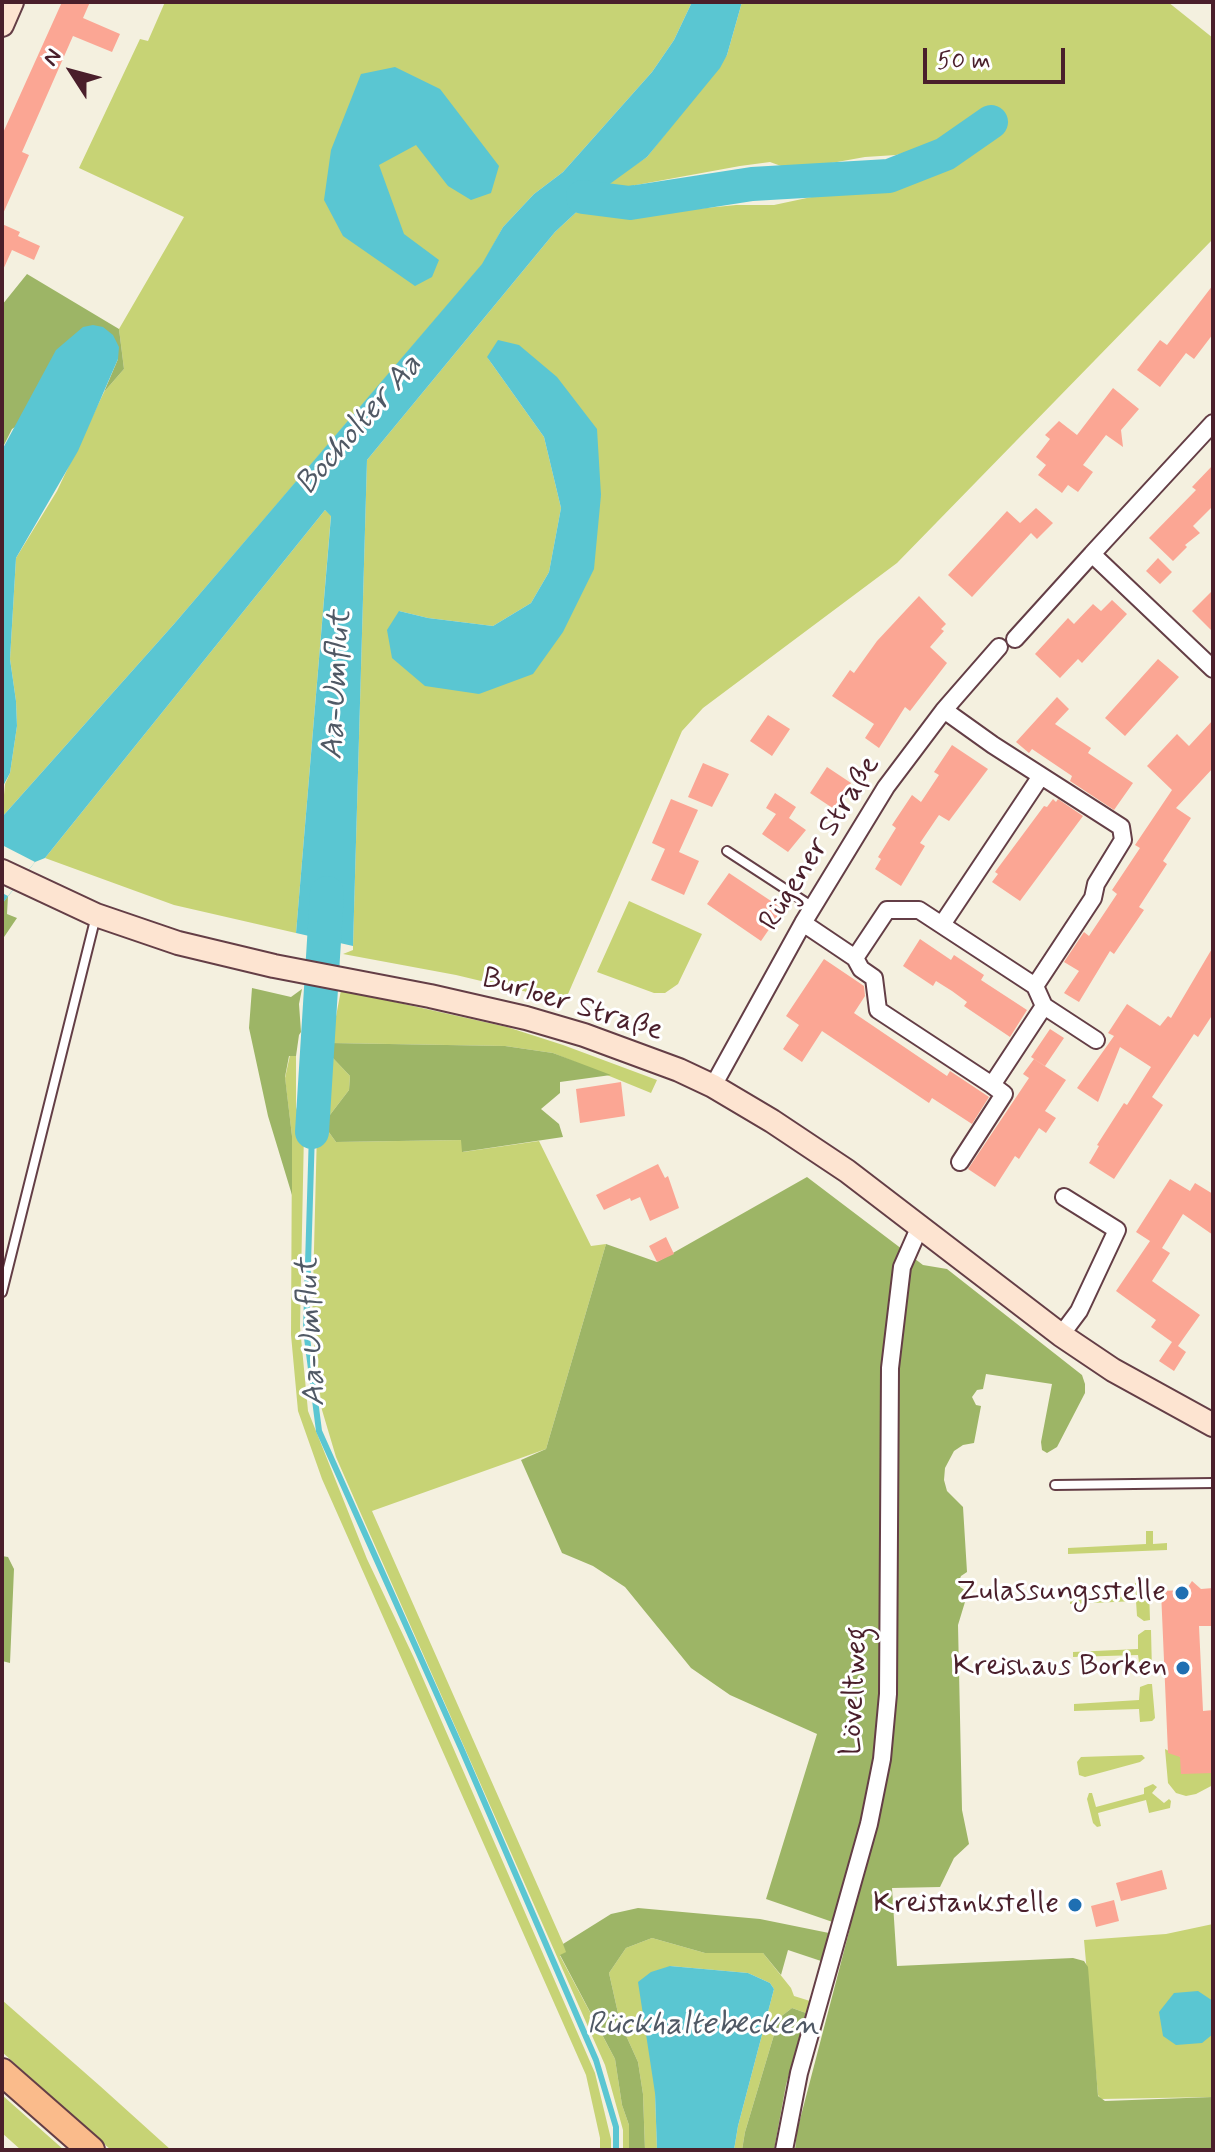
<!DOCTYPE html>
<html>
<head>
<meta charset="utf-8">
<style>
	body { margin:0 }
	#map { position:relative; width:1215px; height:2152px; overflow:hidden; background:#f4f0df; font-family:Mynerve,sans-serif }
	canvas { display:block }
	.frame { position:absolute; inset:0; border:4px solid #4a1f2b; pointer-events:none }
	.north { position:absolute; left:32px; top:32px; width:80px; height:80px; -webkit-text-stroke:6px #fff; paint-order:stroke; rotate:306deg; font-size:22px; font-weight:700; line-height:32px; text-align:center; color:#4a1f2b }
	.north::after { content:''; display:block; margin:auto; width:28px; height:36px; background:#4a1f2b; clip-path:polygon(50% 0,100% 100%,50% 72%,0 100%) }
	.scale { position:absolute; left:923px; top:48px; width:142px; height:36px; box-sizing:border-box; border:4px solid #4a1f2b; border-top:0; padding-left:10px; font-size:24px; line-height:28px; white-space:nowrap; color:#4a1f2b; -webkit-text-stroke:6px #fff; paint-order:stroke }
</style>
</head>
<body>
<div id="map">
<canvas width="1215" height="2152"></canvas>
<div class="frame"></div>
<div class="north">N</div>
<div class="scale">50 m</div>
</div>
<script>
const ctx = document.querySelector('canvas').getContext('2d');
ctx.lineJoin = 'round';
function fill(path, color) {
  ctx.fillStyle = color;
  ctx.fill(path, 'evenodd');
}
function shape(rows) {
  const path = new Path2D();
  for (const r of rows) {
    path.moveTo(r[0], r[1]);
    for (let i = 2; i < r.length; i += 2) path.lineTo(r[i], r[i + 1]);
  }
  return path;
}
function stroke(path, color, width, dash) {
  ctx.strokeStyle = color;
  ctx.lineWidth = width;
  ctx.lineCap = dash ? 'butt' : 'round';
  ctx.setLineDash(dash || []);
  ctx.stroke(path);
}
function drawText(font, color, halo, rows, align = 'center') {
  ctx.font = font + ' Mynerve,sans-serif';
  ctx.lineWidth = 6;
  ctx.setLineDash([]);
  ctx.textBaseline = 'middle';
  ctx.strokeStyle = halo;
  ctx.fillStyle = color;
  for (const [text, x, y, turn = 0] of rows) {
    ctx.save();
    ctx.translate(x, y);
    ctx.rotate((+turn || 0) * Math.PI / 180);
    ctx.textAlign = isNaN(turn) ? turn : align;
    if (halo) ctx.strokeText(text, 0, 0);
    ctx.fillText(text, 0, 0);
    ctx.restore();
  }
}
fill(shape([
	[165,2,692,2,674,40,652,72,563,172,534,194,503,227,483,264,174,624,2,817,5,784,10,773,17,726,16,701,10,659,16,558,57,491,104,392,124,369,119,329,184,217,79,168,140,39,148,41],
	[742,2,1168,2,1213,38,1213,239,897,563,703,708,682,731,565,1001,456,975,343,954,353,950,353,946,367,460,555,232,584,205,626,216,736,205,774,205,835,192,886,190,933,174,964,159,988,141,1000,115,978,118,969,130,934,145,896,155,865,157,792,170,770,162,740,166,598,192,607,183,647,157,727,55],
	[487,357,601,495,479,694,399,611,428,618,493,626,531,603,549,572,561,508,544,437],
	[325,510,331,515,296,933,174,905,45,858],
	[629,901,702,934,678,984,665,993,654,993,597,972],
	[341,990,507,1027,563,1045,657,1080,651,1093,553,1053,505,1046,331,1043],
	[290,1055,296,1056,296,1107,304,1132,300,1327,308,1411,367,1559,414,1658,595,2073,611,2139,611,2150,600,2150,600,2138,586,2075,322,1479,298,1411,291,1335,292,1136,285,1078],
	[331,1056,350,1076,349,1090,323,1124,336,1142,462,1140,463,1152,539,1141,591,1246,606,1244,546,1449,372,1511,567,1952,560,1956,615,2059,622,2105,629,2125,629,2150,623,2150,623,2130,605,2065,361,1514,336,1457,322,1410,312,1328,317,1131,329,1103],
	[1146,1531,1153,1531,1153,1544,1167,1543,1167,1550,1068,1554,1068,1548,1146,1544],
	[1135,1583,1146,1583,1149,1589,1150,1620,1144,1621,1137,1616,1136,1601,1070,1604,1070,1600,1136,1596],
	[1145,1630,1151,1630,1152,1672,1140,1670,1138,1655,1073,1657,1073,1652,1138,1649,1138,1635],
	[1148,1684,1152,1684,1155,1718,1152,1721,1140,1722,1139,1709,1074,1711,1074,1704,1139,1700,1140,1687],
	[1165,1749,1213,1773,1213,1785,1196,1794,1186,1796,1176,1793,1168,1783],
	[1142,1755,1145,1758,1140,1762,1085,1777,1079,1775,1077,1762,1081,1757],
	[1153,1784,1157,1787,1152,1793,1164,1803,1169,1799,1171,1801,1170,1808,1149,1813,1146,1800,1098,1813,1101,1826,1097,1827,1093,1823,1087,1799,1089,1793,1092,1793,1096,1807,1144,1794,1144,1788],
	[1213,1924,1213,2097,1101,2099,1098,2095,1084,1940,1166,1934],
	[652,1938,705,1953,763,1953,791,1988,794,1996,810,2001,806,2013,792,2008,779,2018,745,2132,742,2150,734,2150,738,2126,774,1989,770,1983,748,1973,670,1966,655,2093,657,2150,645,2150,643,2094,638,2062,620,2022,609,1973,626,1948],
	[2,2000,100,2086,171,2150,111,2150,2,2052],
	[2,2095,64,2150,21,2150,2,2133]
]), '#c7d375');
fill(shape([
	[27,274,119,329,124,369,104,392,118,359,12,429,2,449,2,305],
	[8,896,7,914,17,918,2,940,2,904],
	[252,988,291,997,302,989,299,1004,301,1032,299,1035,296,1056,289,1056,285,1077,292,1136,292,1195,268,1116,249,1028],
	[331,1043,505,1046,553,1053,611,1075,560,1082,560,1093,541,1109,559,1124,563,1137,462,1152,461,1140,336,1142,323,1124,349,1090,350,1076,331,1056],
	[807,1177,923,1265,947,1269,1082,1375,1085,1384,1085,1393,1057,1447,1047,1453,1042,1450,1041,1442,1052,1384,986,1374,983,1389,977,1390,972,1397,976,1405,981,1406,974,1443,963,1445,954,1451,945,1468,944,1480,947,1491,963,1507,967,1572,961,1576,959,1581,960,1587,968,1592,958,1625,962,1810,969,1844,954,1858,940,1887,892,1888,897,1966,1073,1958,1084,1961,1088,1967,1098,2096,1105,2101,1213,2097,1213,2150,795,2150,797,2131,850,1928,766,1899,817,1734,730,1695,691,1668,625,1587,593,1566,562,1553,521,1460,546,1449,606,1244,657,1262],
	[2,1556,8,1557,14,1569,10,1663,2,1661],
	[638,1908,760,1919,829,1933,821,1961,788,1950,781,1975,763,1953,705,1953,652,1938,626,1948,609,1973,620,2022,638,2062,643,2094,645,2150,629,2150,629,2125,622,2105,615,2059,560,1955,566,1952,563,1944,611,1914],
	[792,2008,806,2013,786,2085,774,2150,742,2150,745,2132,779,2018]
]), '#9db566');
fill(shape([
	[692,2,742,2,727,55,720,68,647,157,600,191,634,185,626,216,584,205,555,232,367,460,353,946,296,933,331,516,325,510,45,858,35,862,2,904,2,817,174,624,482,264,503,227,534,194,563,172,652,72,674,40],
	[395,67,440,89,499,166,491,193,471,200,448,186,416,145,379,165,404,234,439,260,432,277,415,286,343,236,324,200,331,150,361,74],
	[93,325,103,327,113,335,119,347,118,359,78,451,16,558,10,659,16,701,17,726,10,773,2,788,2,450,56,350,83,327],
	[498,340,519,345,557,377,597,429,601,495,594,569,563,632,533,674,479,694,425,686,392,658,387,630,399,611,428,618,493,626,531,603,549,572,561,508,544,437,487,357],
	[670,1966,748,1973,770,1983,774,1989,738,2126,734,2150,657,2150,655,2093,638,1982,651,1972],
	[1198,1991,1213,2001,1213,2034,1202,2043,1176,2045,1163,2036,1159,2012,1174,1993]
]), '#5ac6d2');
fill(shape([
	[2,845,35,862,8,896,2,893]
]), '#f4f0df');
stroke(shape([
	[312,1132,306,1330,319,1431,461,1748,596,2060,616,2127,616,2150]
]), '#5ac6d2', 6);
stroke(shape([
	[583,197,630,203,752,184,889,176,945,154,991,122],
	[312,1132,327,893]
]), '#5ac6d2', 34);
fill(shape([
	[62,2,90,2,83,18,120,34,112,52,73,36,22,152,29,155,2,216,2,135],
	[2,224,20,232,18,236,40,246,34,260,12,250,2,272],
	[1213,285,1213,334,1194,359,1186,353,1160,387,1137,370,1160,340,1167,345],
	[1113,388,1139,409,1121,430,1123,447,1106,435,1083,465,1093,472,1078,492,1068,485,1062,493,1038,475,1046,465,1036,457,1050,439,1045,435,1059,421,1077,435],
	[1213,465,1213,506,1193,526,1200,533,1185,545,1187,547,1173,561,1149,538,1196,490,1192,487],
	[1036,508,1053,523,1037,539,1031,533,972,597,948,575,1007,511,1020,523],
	[1158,558,1172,572,1160,584,1146,571],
	[1213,590,1213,632,1192,611],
	[919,596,946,624,941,629,944,631,930,647,947,663,910,711,905,707,879,748,865,738,874,724,832,696,850,670,854,673,877,641],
	[1112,600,1127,614,1082,663,1078,659,1060,678,1035,654,1068,618,1074,624,1093,604,1101,611],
	[1158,659,1179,677,1125,736,1105,718],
	[1057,697,1069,709,1055,724,1091,748,1088,753,1133,783,1114,810,1070,781,1072,776,1032,749,1029,753,1016,742],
	[768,715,790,729,772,756,750,741],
	[1213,720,1213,768,1176,808,1191,818,1163,861,1167,864,1139,907,1144,910,1114,954,1110,951,1079,1002,1064,993,1079,971,1064,962,1084,932,1089,936,1117,894,1112,890,1140,848,1135,845,1172,790,1147,766,1177,734,1189,746],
	[952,745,988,769,949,821,939,815,920,843,925,846,901,886,875,869,881,859,878,857,896,828,892,825,912,795,921,802,939,775,934,772],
	[703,763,729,774,712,807,688,797],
	[827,767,851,783,834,809,810,793],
	[775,793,796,807,789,818,806,830,788,852,762,834,776,814,766,808],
	[671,799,698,810,679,852,699,861,684,895,651,880,665,849,652,843],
	[1053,799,1056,802,1058,799,1083,816,1020,901,992,882,998,874,995,872,1044,806,1047,807],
	[729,873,783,909,761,941,707,904],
	[920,939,951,960,954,955,984,975,981,980,1027,1010,1010,1037,964,1006,967,1002,952,991,936,981,933,986,903,966],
	[1213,947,1213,1014,1198,1037,1194,1034,1152,1097,1163,1105,1114,1179,1089,1163,1099,1146,1097,1145,1124,1103,1127,1105,1151,1067,1120,1047,1098,1102,1077,1088,1114,1036,1108,1033,1127,1004,1160,1026,1168,1016,1171,1018],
	[824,959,864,986,865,996,854,1013,947,1076,950,1071,989,1097,972,1124,932,1098,929,1103,822,1031,802,1062,783,1049,799,1025,786,1016],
	[1050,1029,1064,1038,1045,1066,1031,1057],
	[1034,1059,1066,1080,1045,1111,1056,1118,1046,1133,1039,1128,1019,1159,1015,1156,995,1187,968,1169,1029,1078,1023,1074],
	[621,1082,625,1116,580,1123,576,1089],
	[658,1164,665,1178,668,1176,679,1208,650,1221,640,1197,631,1201,630,1198,604,1210,596,1195],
	[1170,1179,1190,1191,1195,1183,1213,1194,1213,1235,1183,1214,1162,1248,1170,1253,1152,1281,1200,1315,1178,1346,1186,1352,1174,1371,1159,1361,1172,1342,1151,1327,1156,1320,1116,1291,1150,1241,1136,1232],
	[666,1237,674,1254,657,1262,649,1246],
	[1192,1581,1201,1589,1213,1588,1213,1626,1199,1626,1203,1711,1213,1710,1213,1773,1181,1774,1180,1757,1168,1753,1161,1591,1186,1590],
	[1162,1870,1167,1889,1121,1901,1116,1883],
	[1114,1900,1119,1921,1096,1927,1091,1906]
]), '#fba694');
const lane = shape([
	[727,851,813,907],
	[2,1292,96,916],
	[1055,1485,1213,1483]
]);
const street = shape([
	[1213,423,1092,554,1213,669],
	[1015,639,1092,554],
	[944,710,993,745,1121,827,1123,840,1096,884,1093,898,1035,986],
	[803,923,855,958,887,910,919,910,1035,986,1044,1006,1096,1040],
	[943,923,1041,776],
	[855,958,861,969,874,978,878,1010,992,1085,1044,1006],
	[713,1086,803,923,886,787,944,710,999,647],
	[960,1162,1004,1094,992,1085],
	[1061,1335,1079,1311,1117,1230,1064,1197],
	[784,2150,799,2073,869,1824,882,1759,888,1694,890,1368,902,1267,920,1226]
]);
const secondary = shape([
	[2,25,12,2],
	[2,871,96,915,178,943,274,966,430,996,526,1018,584,1035,679,1070,713,1086,772,1121,847,1171,1061,1335,1113,1370,1213,1425]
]);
const primary = shape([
	[2,2072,91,2150]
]);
stroke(lane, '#643e46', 12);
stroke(street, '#643e46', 20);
stroke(secondary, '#643e46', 26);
stroke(primary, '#643e46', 30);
stroke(lane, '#fff', 8);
stroke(street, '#fff', 16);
stroke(secondary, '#fde4d1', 22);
stroke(primary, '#fabb8b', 26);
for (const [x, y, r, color] of [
	[1182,1593,8,"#1f6fb2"],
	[1183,1668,8,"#1f6fb2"],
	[1075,1905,8,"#1f6fb2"]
]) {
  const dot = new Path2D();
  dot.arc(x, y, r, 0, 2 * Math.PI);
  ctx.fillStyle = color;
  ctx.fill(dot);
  stroke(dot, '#fff', 3);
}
drawText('30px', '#4a1f2b', '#fff', [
	["Rügener Straße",821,844,-58],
	["Burloer Straße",572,1006,17],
	["Löveltweg",856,1691,-87]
]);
drawText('30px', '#4a1f2b', '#fff', [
	["Zulassungsstelle",1166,1593],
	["Kreishaus Borken",1167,1668],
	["Kreistankstelle",1059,1905]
], 'right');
drawText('italic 32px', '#505965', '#fff', [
	["Bocholter Aa",360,426,-49],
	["Aa-Umflut",338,685,-87],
	["Aa-Umflut",313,1332,-93],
	["Rückhaltebecken",703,2026]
]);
</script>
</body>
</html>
